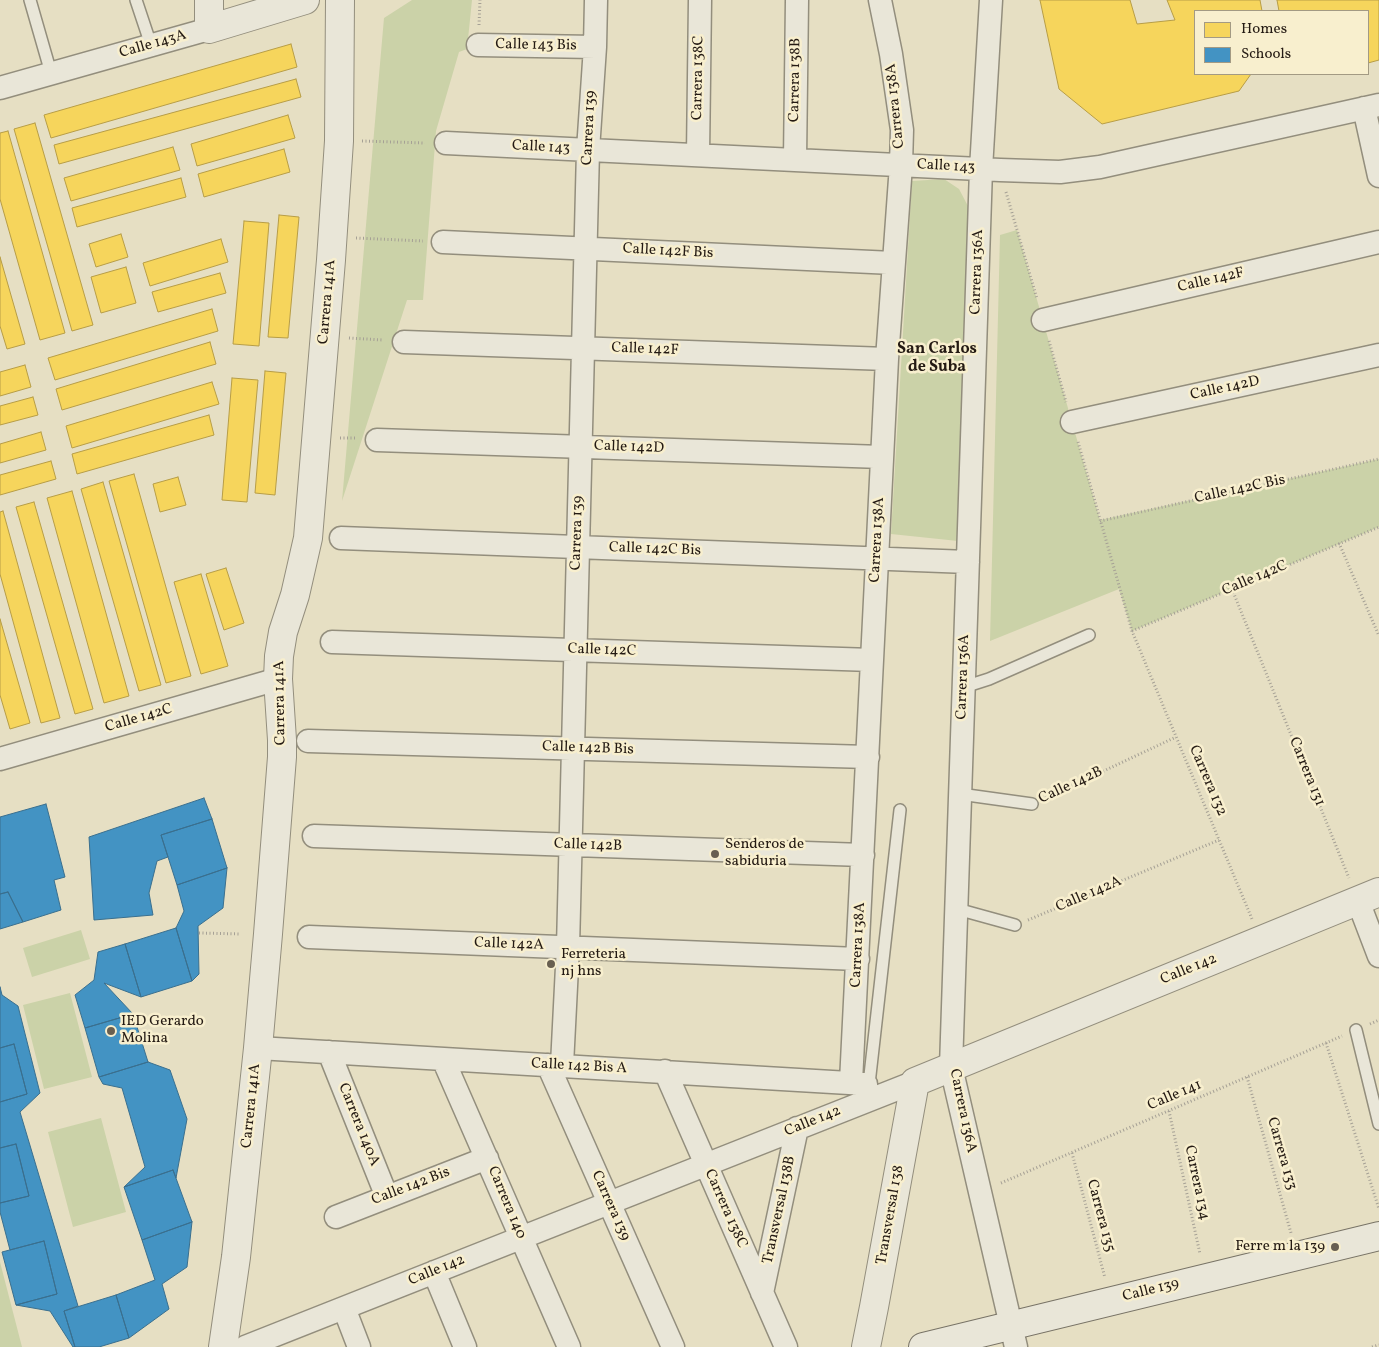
<!DOCTYPE html>
<html>
<head>
<meta charset="utf-8">
<style>
	body { margin:0 }
	#map { position:relative; width:1379px; height:1347px; overflow:hidden; background:#e6dfc3; font-family:Vollkorn,serif }
	canvas { display:block }
	.legend { position:absolute; left:1194px; top:10px; width:175px; height:65px; box-sizing:border-box; background:#f8efce; border:1px solid #a39a83; margin:0; padding:6px 9px; list-style:none; font-size:15px; color:#241a13 }
	.legend li { display:flex; align-items:center; gap:10px; height:25px }
	.legend b { width:25px; border:1px solid #a39a83 }
</style>
</head>
<body>
<div id="map">
<canvas width="1379" height="1347"></canvas>
<ul class="legend">
<li><b style="height:14px;background:#f6d55c"></b>Homes</li>
<li><b style="height:14px;background:#4393c3"></b>Schools</li>
</ul>
</div>
<script>
const ctx = document.querySelector('canvas').getContext('2d');
ctx.lineJoin = 'round';
function fill(path, color) {
  ctx.fillStyle = color;
  ctx.fill(path, 'evenodd');
}
function shape(rows) {
  const path = new Path2D();
  for (const r of rows) {
    path.moveTo(r[0], r[1]);
    for (let i = 2; i < r.length; i += 2) path.lineTo(r[i], r[i + 1]);
  }
  return path;
}
function stroke(path, color, width, dash) {
  ctx.strokeStyle = color;
  ctx.lineWidth = width;
  ctx.lineCap = dash ? 'butt' : 'round';
  ctx.setLineDash(dash || []);
  ctx.stroke(path);
}
function drawText(font, color, halo, rows, align = 'center') {
  ctx.font = font + ' Vollkorn,serif';
  ctx.lineWidth = 5;
  ctx.setLineDash([]);
  ctx.textBaseline = 'middle';
  ctx.strokeStyle = halo;
  ctx.fillStyle = color;
  for (const [text, x, y, turn = 0] of rows) {
    ctx.save();
    ctx.translate(x, y);
    ctx.rotate((+turn || 0) * Math.PI / 180);
    ctx.textAlign = isNaN(turn) ? turn : align;
    if (halo) ctx.strokeText(text, 0, 0);
    ctx.fillText(text, 0, 0);
    ctx.restore();
  }
}
fill(shape([
	[412,0,472,0,467,49,459,52,436,131,423,300,407,300,342,501,384,18],
	[944,179,959,189,969,208,958,541,891,534,912,181],
	[1017,230,1100,520,1379,459,1379,527,1132,631,1119,589,990,641,1000,235],
	[81,930,90,959,32,977,23,948],
	[70,993,92,1077,44,1089,23,1005],
	[101,1118,126,1212,73,1227,48,1132],
	[0,1262,22,1347,0,1347]
]), '#cbd2a8');
const homes = shape([
	[1040,0,1130,0,1137,24,1175,20,1167,0,1260,0,1262,11,1195,11,1195,74,1251,74,1239,91,1102,124,1059,89,1040,0],
	[1277,0,1379,0,1379,60,1368,63,1368,11,1279,11,1277,0],
	[291,44,297,67,51,138,44,115,291,44],
	[296,79,301,97,59,164,54,145,296,79],
	[288,115,295,138,197,166,191,144,288,115],
	[35,123,93,325,72,331,14,129,35,123],
	[8,131,65,333,40,340,0,199,0,133,8,131],
	[173,147,180,170,71,201,64,178,173,147],
	[284,149,290,172,204,197,198,174,284,149],
	[181,178,186,197,77,227,72,208,181,178],
	[279,215,299,217,288,338,268,337,279,215],
	[244,221,269,223,259,346,233,344,244,221],
	[121,234,128,257,96,267,89,244,121,234],
	[221,239,228,262,150,286,143,263,221,239],
	[0,257,25,344,7,349,0,326,0,257],
	[126,267,136,303,101,313,91,277,126,267],
	[220,273,226,293,158,312,152,292,220,273],
	[212,309,218,331,55,380,48,358,212,309],
	[210,342,216,364,62,410,56,389,210,342],
	[25,365,31,387,0,396,0,372,25,365],
	[265,371,286,373,275,495,255,493,265,371],
	[232,378,258,380,247,502,222,500,232,378],
	[212,382,219,404,72,448,66,426,212,382],
	[33,397,38,415,0,425,0,406,33,397],
	[209,415,214,435,77,474,72,454,209,415],
	[41,432,46,450,0,463,0,444,41,432],
	[51,461,56,479,0,495,0,475,51,461],
	[134,474,191,676,166,683,109,481,134,474],
	[178,477,186,505,160,512,153,484,178,477],
	[103,482,161,685,139,691,81,489,103,482],
	[72,491,129,696,104,703,47,498,72,491],
	[34,502,93,709,75,714,16,507,34,502],
	[3,511,60,718,41,723,0,574,0,512,3,511],
	[226,568,244,623,224,630,206,574,226,568],
	[201,574,228,666,201,674,174,582,201,574],
	[0,619,30,723,10,729,0,695,0,619]
]);
fill(homes, '#f6d55c');
stroke(homes, '#b79d46', 1);
const schools = shape([
	[204,798,212,819,161,835,168,857,157,861,149,893,153,915,94,920,89,837,204,798],
	[46,804,65,877,54,880,61,910,23,922,8,892,0,894,0,817,46,804],
	[212,819,227,868,177,885,161,835,212,819],
	[227,868,223,908,198,926,199,974,192,981,176,928,184,911,177,885,227,868],
	[8,892,23,922,0,929,0,894,8,892],
	[176,928,192,981,141,997,125,944,176,928],
	[125,944,141,997,104,983,133,1014,85,1028,75,995,94,980,98,952,125,944],
	[0,987,2,995,18,1006,40,1093,20,1112,78,1306,64,1311,75,1347,73,1347,50,1311,16,1305,57,1294,44,1241,10,1250,0,1212,0,1203,29,1196,16,1144,0,1148,0,1102,27,1094,14,1044,0,1048,0,987],
	[133,1014,148,1062,99,1077,85,1028,133,1014],
	[14,1044,27,1094,0,1102,0,1048,14,1044],
	[148,1062,170,1070,187,1119,176,1178,173,1170,124,1187,145,1167,122,1088,103,1084,99,1077,148,1062],
	[16,1144,29,1196,0,1203,0,1148,16,1144],
	[173,1170,192,1222,142,1240,124,1187,173,1170],
	[192,1222,187,1267,162,1284,169,1309,129,1338,116,1295,155,1280,142,1240,192,1222],
	[44,1241,57,1294,16,1305,2,1252,44,1241],
	[116,1295,129,1338,99,1347,75,1347,64,1311,116,1295]
]);
fill(schools, '#4393c3');
stroke(schools, '#3a6f8e', 1);
const service = shape([
	[30,0,51,73],
	[136,0,151,45],
	[964,687,989,679,1089,635],
	[960,794,1032,804],
	[957,909,1015,925],
	[1356,1030,1379,1124],
	[869,1084,900,810]
]);
const minor = shape([
	[991,0,981,169,951,1067,1016,1347],
	[478,45,595,47],
	[0,88,209,29],
	[1364,108,1379,176],
	[446,143,1000,170,1060,172,1100,167,1379,105],
	[698,155,700,0],
	[795,160,797,0],
	[443,242,893,263],
	[1043,320,1379,242],
	[404,342,887,359],
	[1072,422,1379,355],
	[377,440,882,457],
	[341,538,968,562],
	[332,642,872,660],
	[308,741,868,757],
	[0,759,278,679],
	[314,836,863,855],
	[1358,901,1379,956],
	[309,937,858,959],
	[258,1048,866,1084],
	[329,1052,387,1197],
	[443,1059,569,1347],
	[548,1065,673,1347],
	[562,1065,568,947,588,150,595,47,596,0],
	[665,1071,786,1347],
	[851,1082,887,359,901,165,902,130,891,54,880,0],
	[336,1217,487,1158],
	[434,1272,465,1347],
	[762,1293,797,1128],
	[344,1308,359,1347],
	[245,1347,915,1082]
]);
const tertiary = shape([
	[209,0,209,29,305,0],
	[223,1347,236,1257,258,1048,268,934,282,757,282,740,278,679,279,656,283,632,295,595,308,538,331,260,339,141,340,0],
	[866,1347,874,1307,915,1082,1379,892]
]);
const secondary = shape([
	[923,1347,1379,1236]
]);
stroke(service, '#938e7d', 14);
stroke(minor, '#938e7d', 25);
stroke(tertiary, '#938e7d', 30);
stroke(secondary, '#787366', 30);
stroke(shape([
	[479,25,480,0],
	[362,141,425,143],
	[1006,192,1037,299],
	[356,238,423,241],
	[349,338,383,340],
	[1049,341,1066,402],
	[340,438,356,438],
	[1078,442,1132,631,1252,919],
	[1100,521,1379,459],
	[1339,543,1379,636],
	[1232,589,1349,878],
	[1132,631,1379,527],
	[1046,798,1176,737],
	[1028,920,1219,840],
	[199,933,241,934],
	[1370,1024,1379,1020],
	[1326,1043,1379,1209],
	[1247,1077,1291,1233],
	[1169,1111,1200,1254],
	[1072,1153,1105,1278],
	[1001,1183,1342,1036],
	[1372,1347,1379,1345]
]), '#a5a095', 3, [1, 2.5]);
stroke(service, '#e9e6d8', 11);
stroke(minor, '#e9e6d8', 22);
stroke(tertiary, '#e9e6d8', 28);
stroke(secondary, '#e9e6d8', 28);
for (const [x, y, r, color] of [
	[715,854,5,"#685f51"],
	[551,964,5,"#685f51"],
	[111,1031,5,"#685f51"],
	[1335,1247,5,"#685f51"]
]) {
  const dot = new Path2D();
  dot.arc(x, y, r, 0, 2 * Math.PI);
  ctx.fillStyle = color;
  ctx.fill(dot);
  stroke(dot, '#f8efce', 2);
}
drawText('15px', '#241a13', '#f8efce', [
	["Calle 143A",153,45,-16],
	["Calle 143 Bis",536,46,1],
	["Carrera 138C",699,78,-89],
	["Carrera 138B",796,80,-89],
	["Carrera 138A",896,106,-96],
	["Carrera 139",590,128,-87],
	["Calle 143",541,148,3],
	["Calle 143",946,167,3],
	["Calle 142F Bis",668,252,3],
	["Carrera 136A",978,272,-88],
	["Calle 142F",1211,281,-13],
	["Carrera 141A",328,302,-85],
	["Calle 142F",645,350,2],
	["Calle 142D",1225,389,-12],
	["Calle 142D",629,448,2],
	["Calle 142C Bis",1240,490,-12],
	["Carrera 139",578,533,-88],
	["Carrera 138A",878,540,-87],
	["Calle 142C Bis",655,550,2],
	["Calle 142C",1255,579,-23],
	["Calle 142C",602,651,2],
	["Carrera 136A",964,677,-88],
	["Carrera 141A",281,703,-91],
	["Calle 142C",139,719,-16],
	["Calle 142B Bis",588,749,2],
	["Carrera 131",1306,772,68],
	["Carrera 132",1207,781,67],
	["Calle 142B",1071,786,-25],
	["Calle 142B",588,846,2],
	["Calle 142A",1089,895,-23],
	["Calle 142A",509,945,2],
	["Carrera 138A",859,945,-87],
	["Calle 142",1189,970,-22],
	["Calle 142 Bis A",579,1067,3],
	["Calle 141",1175,1096,-23],
	["Carrera 141A",252,1106,-84],
	["Carrera 136A",962,1111,78],
	["Calle 142",813,1122,-22],
	["Carrera 140A",358,1125,68],
	["Carrera 133",1281,1154,74],
	["Carrera 134",1196,1183,78],
	["Calle 142 Bis",411,1187,-21],
	["Carrera 140",506,1203,67],
	["Carrera 139",610,1206,66],
	["Carrera 138C",725,1209,66],
	["Transversal 138B",780,1210,-78],
	["Transversal 138",891,1215,-80],
	["Carrera 135",1100,1216,75],
	["Calle 142",437,1271,-22],
	["Calle 139",1151,1291,-14]
]);
drawText('15px', '#241a13', '#f8efce', [
	["Senderos de",725,845],
	["sabiduria",725,862],
	["Ferreteria",561,955],
	["nj hns",561,972],
	["IED Gerardo",121,1022],
	["Molina",121,1039],
	["Ferre m la 139",1325,1247,"right"]
], 'left');
drawText('bold 16px', '#241a13', '#f8efce', [
	["San Carlos",937,350],
	["de Suba",937,368]
]);
</script>
</body>
</html>
